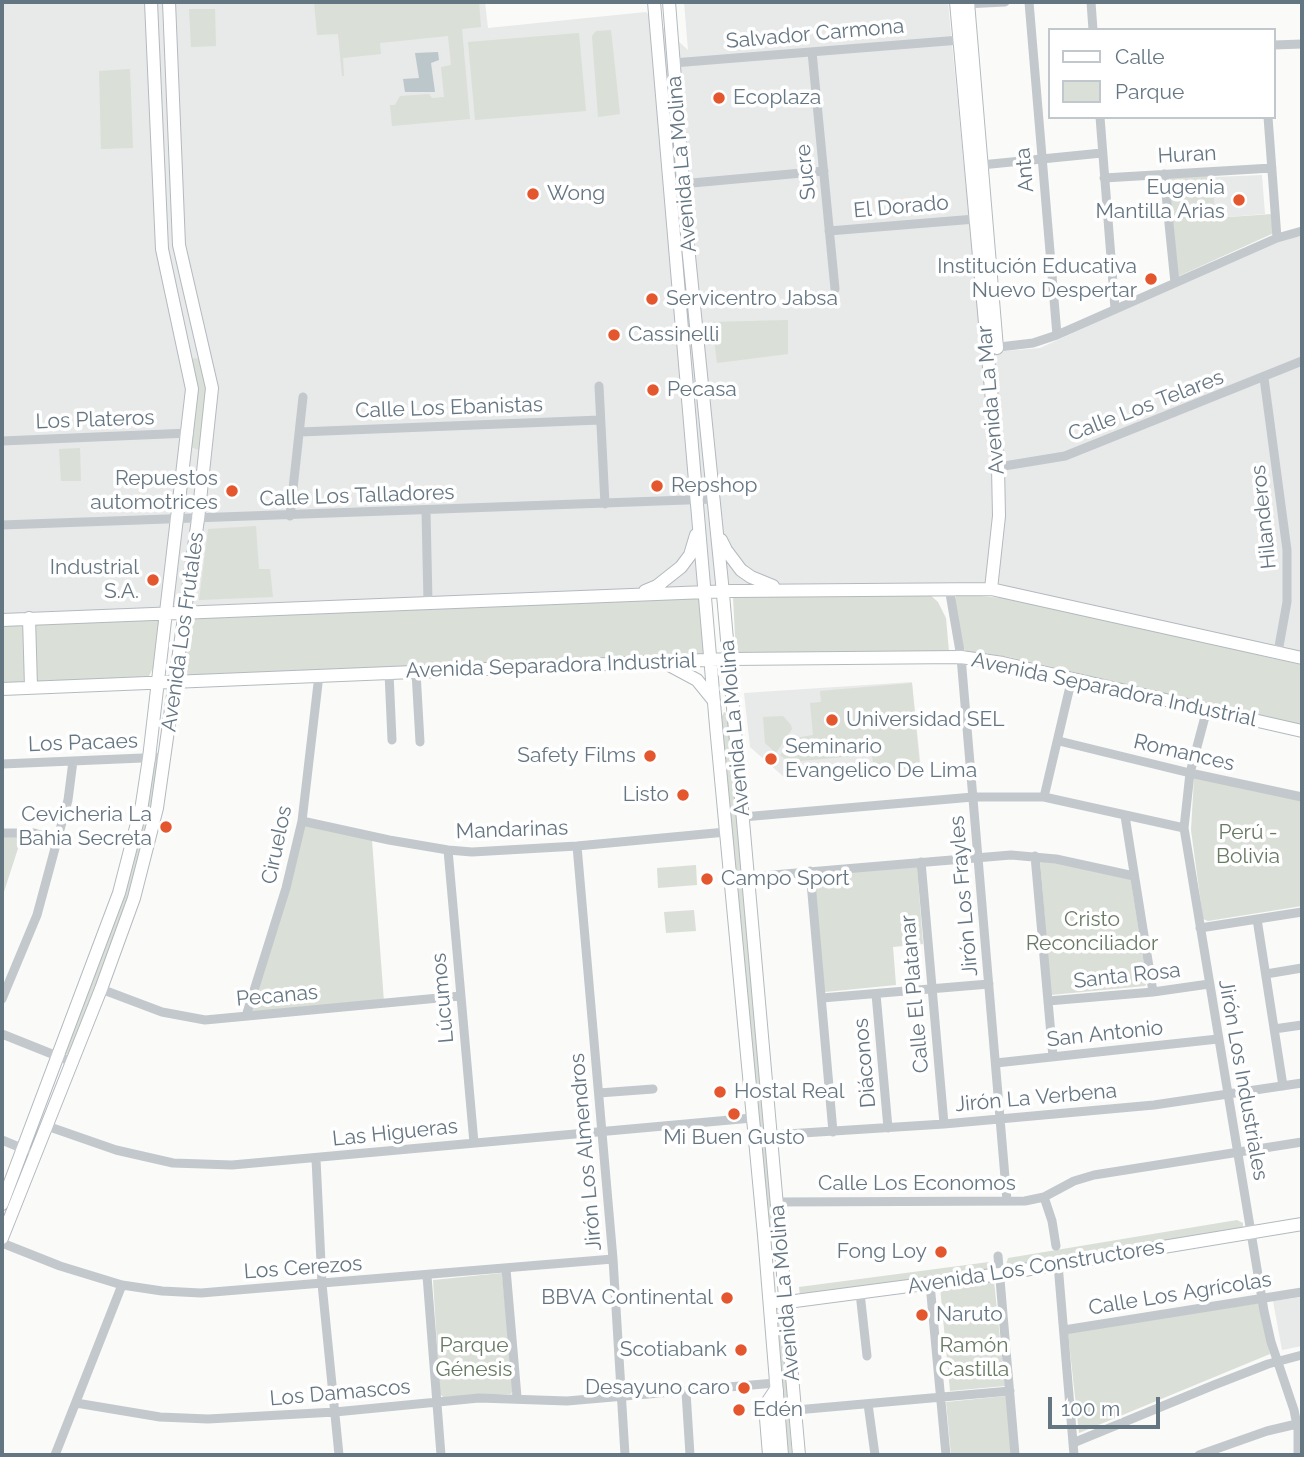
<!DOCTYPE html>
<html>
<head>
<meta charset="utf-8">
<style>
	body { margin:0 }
	#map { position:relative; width:1304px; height:1457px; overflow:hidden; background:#fafaf8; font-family:Raleway,sans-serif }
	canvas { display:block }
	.frame { position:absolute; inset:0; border:4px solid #657683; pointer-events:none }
	.legend { position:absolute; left:1048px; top:28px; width:228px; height:91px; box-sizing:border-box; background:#fff; border:2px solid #c1c8cd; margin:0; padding:9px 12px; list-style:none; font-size:21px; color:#657683 }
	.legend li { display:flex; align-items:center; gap:14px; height:35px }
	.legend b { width:35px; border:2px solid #c1c8cd }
	.scale { position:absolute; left:1048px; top:1397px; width:112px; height:32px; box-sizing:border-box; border:4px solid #657683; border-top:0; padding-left:9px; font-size:21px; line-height:24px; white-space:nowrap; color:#657683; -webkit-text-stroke:5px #fff; paint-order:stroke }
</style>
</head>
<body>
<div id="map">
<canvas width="1304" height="1457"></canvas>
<div class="frame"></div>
<ul class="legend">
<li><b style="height:9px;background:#fff"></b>Calle</li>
<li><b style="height:19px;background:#dadfd7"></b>Parque</li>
</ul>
<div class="scale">100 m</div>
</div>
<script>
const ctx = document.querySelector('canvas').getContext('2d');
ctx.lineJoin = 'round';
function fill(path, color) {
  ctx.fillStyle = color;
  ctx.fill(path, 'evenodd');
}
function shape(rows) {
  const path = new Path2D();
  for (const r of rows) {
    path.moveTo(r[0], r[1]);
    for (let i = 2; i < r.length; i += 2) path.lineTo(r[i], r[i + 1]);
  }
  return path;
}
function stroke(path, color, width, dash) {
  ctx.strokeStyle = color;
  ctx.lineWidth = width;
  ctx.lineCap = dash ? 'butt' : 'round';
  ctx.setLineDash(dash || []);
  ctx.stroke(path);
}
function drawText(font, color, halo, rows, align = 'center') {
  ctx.font = font + ' Raleway,sans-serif';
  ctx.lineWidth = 7;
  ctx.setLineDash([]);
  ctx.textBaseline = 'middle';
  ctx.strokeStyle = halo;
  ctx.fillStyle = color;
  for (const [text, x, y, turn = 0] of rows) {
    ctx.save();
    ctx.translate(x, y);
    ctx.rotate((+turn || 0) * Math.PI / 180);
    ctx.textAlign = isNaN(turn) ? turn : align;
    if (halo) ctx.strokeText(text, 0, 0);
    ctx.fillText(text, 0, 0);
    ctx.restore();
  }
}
fill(shape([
	[2,2,485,2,488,28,646,12,688,50,684,2,948,2,982,353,1040,348,1277,240,1302,236,1302,654,986,585,2,615],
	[1262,175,1265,214,1215,218,1213,177],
	[912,682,921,769,785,778,750,747,744,693],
	[1302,1297,1302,1346,1282,1350,1273,1301]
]), '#e8e9e9');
fill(shape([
	[314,2,479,2,481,27,462,29,470,119,392,126,390,105,395,105,400,96,429,94,432,98,444,97,441,67,451,65,448,36,380,43,381,54,343,58,344,76,342,76,338,34,317,35],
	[189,9,215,9,216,46,191,47],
	[611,30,620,114,598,117,592,36,596,31],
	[579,33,586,111,475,120,468,42],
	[130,69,133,148,101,149,99,71],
	[1213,173,1215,218,1272,214,1274,233,1177,277,1167,176],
	[788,320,788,354,717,363,712,322],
	[194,358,201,359,207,385,201,451,191,447,191,362],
	[80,448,81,481,61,481,59,449],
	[256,526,259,569,270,569,273,597,199,600,208,529],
	[928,593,938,602,946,618,949,652,736,655,733,597],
	[957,594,1015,599,1302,665,1302,725,1009,657,966,651,960,644,953,602],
	[700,597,706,657,187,676,182,672,189,618],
	[160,618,153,668,148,678,2,685,2,626],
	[912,683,920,768,874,772,871,746,854,748,855,756,789,762,780,755,795,738,813,735,810,703,821,702,820,691],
	[724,712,726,713,730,729,774,1234,768,1232,721,718],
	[783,716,791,725,792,729,776,753,765,743,763,717],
	[159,761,153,807,129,899,71,1053,67,1055,64,1052,147,806,155,762],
	[1194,778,1302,800,1302,906,1208,921,1203,919,1191,830],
	[303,825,372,840,384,1002,249,1014],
	[23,833,2,898,2,835],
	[1040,860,1130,875,1147,983,1145,986,1051,995],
	[696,865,697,885,658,888,657,868],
	[917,866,923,944,893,947,896,985,825,992,823,989,814,876,816,874],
	[694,910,696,931,666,933,664,912],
	[1237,1220,1243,1223,1243,1227,1009,1267,1006,1265,1008,1258],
	[989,1262,991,1271,800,1296,799,1287],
	[502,1273,513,1391,511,1394,479,1394,444,1398,440,1394,433,1280],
	[994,1281,1005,1386,950,1391,940,1287],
	[1259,1303,1270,1354,1079,1433,1068,1333],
	[781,1312,792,1455,786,1455,776,1313],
	[1006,1396,1012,1455,951,1455,946,1402]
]), '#dadfd7');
fill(shape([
	[438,52,439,60,431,63,435,92,405,92,403,79,419,78,415,53]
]), '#bbc7cb');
const secondary = shape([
	[654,2,716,726,764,1235,782,1455],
	[669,2,688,246,722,583,799,1455],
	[956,2,998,467,999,516,991,589],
	[968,2,997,348],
	[721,540,726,550,741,570,751,577,773,586],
	[645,591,657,586,681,567,690,555,696,535],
	[29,618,31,687],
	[2,620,732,591,991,589,1302,658],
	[669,665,697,680,714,701],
	[2,689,729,659,961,657,1003,663,1302,731],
	[2,1204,119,893,142,804,149,758,192,389,162,249,151,2],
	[2,1238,101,989,134,898,157,808,198,519,212,388,179,245,169,2],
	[780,1303,1000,1274,1302,1224]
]);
const primary = shape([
	[770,1455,766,1406,776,1391]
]);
stroke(secondary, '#b3babf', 14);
stroke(primary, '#b5babe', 16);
stroke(shape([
	[1029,2,1057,335],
	[1091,2,1093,30],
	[965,4,1005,2],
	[1274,45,1302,44],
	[812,52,835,289],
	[673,63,960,40],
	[1100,117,1115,309],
	[1268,117,1277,238],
	[981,165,1102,153],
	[1164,174,1175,283],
	[1104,178,1272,168],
	[670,185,824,171],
	[829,231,975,219],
	[991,348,1033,343,1057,335,1277,238,1302,231],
	[1264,378,1287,550,1287,602,1278,652],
	[599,386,605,504],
	[300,432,600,420],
	[2,441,189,433],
	[998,467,1065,456,1302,361],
	[426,511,428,602],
	[290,516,303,397],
	[2,525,714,499],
	[949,588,961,657,1007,1201],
	[416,672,420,742],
	[389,673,392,740],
	[1207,709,1190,773,1184,828,1264,1311,1271,1342,1294,1410,1298,1430,1298,1455],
	[1059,741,1190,773,1302,797],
	[2,764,166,757],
	[1044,797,1072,678],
	[1125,816,1153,992],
	[743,817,973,797,1044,797,1184,828],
	[302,821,389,840,448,850,472,852,577,846,726,832],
	[2,833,34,833,58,840],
	[577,846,613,1259,625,1455],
	[448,850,474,1143],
	[1035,856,1053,1057],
	[921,862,944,1124],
	[810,871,833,1132],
	[749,877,1011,855,1056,859,1134,876],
	[1257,919,1283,1086],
	[1200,928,1302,912],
	[1266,974,1302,968],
	[101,989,162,1012,205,1020,460,996],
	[876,994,888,1128],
	[822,998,989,984],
	[2,999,37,915,68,800,73,761],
	[1048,1001,1153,992,1209,984],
	[246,1016,286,888,302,821,319,675],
	[1274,1029,1302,1025],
	[2,1034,72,1062],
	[996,1063,1218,1039],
	[599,1093,653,1089],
	[47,1126,116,1150,173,1163,232,1165,752,1118],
	[771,1135,944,1124,1154,1105,1302,1083],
	[2,1140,26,1150],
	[316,1159,322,1284,339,1455],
	[1044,1197,1052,1221,1056,1246],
	[777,1202,1025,1201,1044,1197,1074,1181,1094,1175,1302,1142],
	[2,1243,60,1266,122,1285,162,1291,201,1293,613,1259],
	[998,1256,1015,1455],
	[1058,1264,1074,1455],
	[506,1269,517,1397],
	[427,1276,441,1455],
	[930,1284,946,1455],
	[860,1293,867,1356],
	[1064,1330,1302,1292],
	[686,1392,690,1455],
	[76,1403,160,1417,208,1419,335,1412,479,1398,567,1401,775,1383],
	[868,1404,875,1455],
	[796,1410,1010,1391],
	[1073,1443,1214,1385,1268,1364,1302,1355],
	[55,1455,122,1285],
	[1199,1455,1267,1431,1301,1423]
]), '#c3c8cc', 9);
stroke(secondary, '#fff', 12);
stroke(primary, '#fff', 14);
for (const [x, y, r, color] of [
	[719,98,7,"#e4572e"],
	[533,194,7,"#e4572e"],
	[1239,200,7,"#e4572e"],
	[1151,279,7,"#e4572e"],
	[652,299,7,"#e4572e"],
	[614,335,7,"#e4572e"],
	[653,390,7,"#e4572e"],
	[657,486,7,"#e4572e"],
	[232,491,7,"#e4572e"],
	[153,580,7,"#e4572e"],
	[832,720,7,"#e4572e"],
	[650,756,7,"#e4572e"],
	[771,759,7,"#e4572e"],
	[683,795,7,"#e4572e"],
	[166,827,7,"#e4572e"],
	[707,879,7,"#e4572e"],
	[720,1092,7,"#e4572e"],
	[734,1114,7,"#e4572e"],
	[941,1252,7,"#e4572e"],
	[727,1298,7,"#e4572e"],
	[922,1315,7,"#e4572e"],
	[741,1350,7,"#e4572e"],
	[744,1388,7,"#e4572e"],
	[739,1410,7,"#e4572e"]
]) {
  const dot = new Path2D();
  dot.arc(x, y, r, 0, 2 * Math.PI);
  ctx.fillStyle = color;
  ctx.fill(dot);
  stroke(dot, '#fff', 2.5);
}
drawText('21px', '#657683', '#fff', [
	["Salvador Carmona",815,34,-5],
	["Huran",1187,155,-3],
	["Avenida La Molina",682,164,-95],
	["Anta",1025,170,-95],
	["Sucre",806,172,-96],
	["El Dorado",901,207,-5],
	["Avenida La Mar",991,400,-95],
	["Calle Los Telares",1146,406,-21],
	["Calle Los Ebanistas",449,408,-2],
	["Los Plateros",95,420,-2],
	["Calle Los Talladores",357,496,-2],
	["Hilanderos",1264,517,-96],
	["Avenida Los Frutales",183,632,-82],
	["Avenida Separadora Industrial",551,666,-2],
	["Avenida Separadora Industrial",1114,690,12],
	["Avenida La Molina",735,728,-95],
	["Los Pacaes",83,743,-2],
	["Romances",1184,753,13],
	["Mandarinas",512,830,-2],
	["Ciruelos",277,845,-78],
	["Jirón Los Frayles",964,896,-95],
	["Santa Rosa",1127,976,-6],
	["Calle El Platanar",915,994,-95],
	["Pecanas",277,996,-5],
	["Lúcumos",443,998,-95],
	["San Antonio",1105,1034,-6],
	["Diáconos",865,1063,-95],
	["Jirón Los Industriales",1243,1080,80],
	["Jirón La Verbena",1036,1098,-5],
	["Las Higueras",395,1133,-6],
	["Jirón Los Almendros",586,1152,-95],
	["Calle Los Economos",917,1184],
	["Avenida Los Constructores",1036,1267,-9],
	["Los Cerezos",303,1268,-4],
	["Avenida La Molina",785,1293,-95],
	["Calle Los Agrícolas",1180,1294,-9],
	["Los Damascos",340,1393,-5]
]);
drawText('21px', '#657683', '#fff', [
	["Ecoplaza",733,98],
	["Eugenia",1225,188,"right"],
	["Mantilla Arias",1225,212,"right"],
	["Wong",547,194],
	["Institución Educativa",1137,267,"right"],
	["Nuevo Despertar",1137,291,"right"],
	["Servicentro Jabsa",666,299],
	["Cassinelli",628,335],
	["Pecasa",667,390],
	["Repuestos",218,479,"right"],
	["automotrices",218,503,"right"],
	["Repshop",671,486],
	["Industrial",139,568,"right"],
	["S.A.",139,592,"right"],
	["Universidad SEL",846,720],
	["Seminario",785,747],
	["Evangelico De Lima",785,771],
	["Safety Films",636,756,"right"],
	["Listo",669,795,"right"],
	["Cevicheria La",152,815,"right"],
	["Bahia Secreta",152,839,"right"],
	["Campo Sport",721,879],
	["Hostal Real",734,1092],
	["Mi Buen Gusto",734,1138,"center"],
	["Fong Loy",927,1252,"right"],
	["BBVA Continental",713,1298,"right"],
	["Naruto",936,1315],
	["Scotiabank",727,1350,"right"],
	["Desayuno caro",730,1388,"right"],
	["Edén",753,1410]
], 'left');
drawText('21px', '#687a64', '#fff', [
	["Perú -",1248,833],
	["Bolivia",1248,857],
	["Cristo",1092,920],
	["Reconciliador",1092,944],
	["Parque",474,1346],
	["Génesis",474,1370],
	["Ramón",974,1346],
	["Castilla",974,1370]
]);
</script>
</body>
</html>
